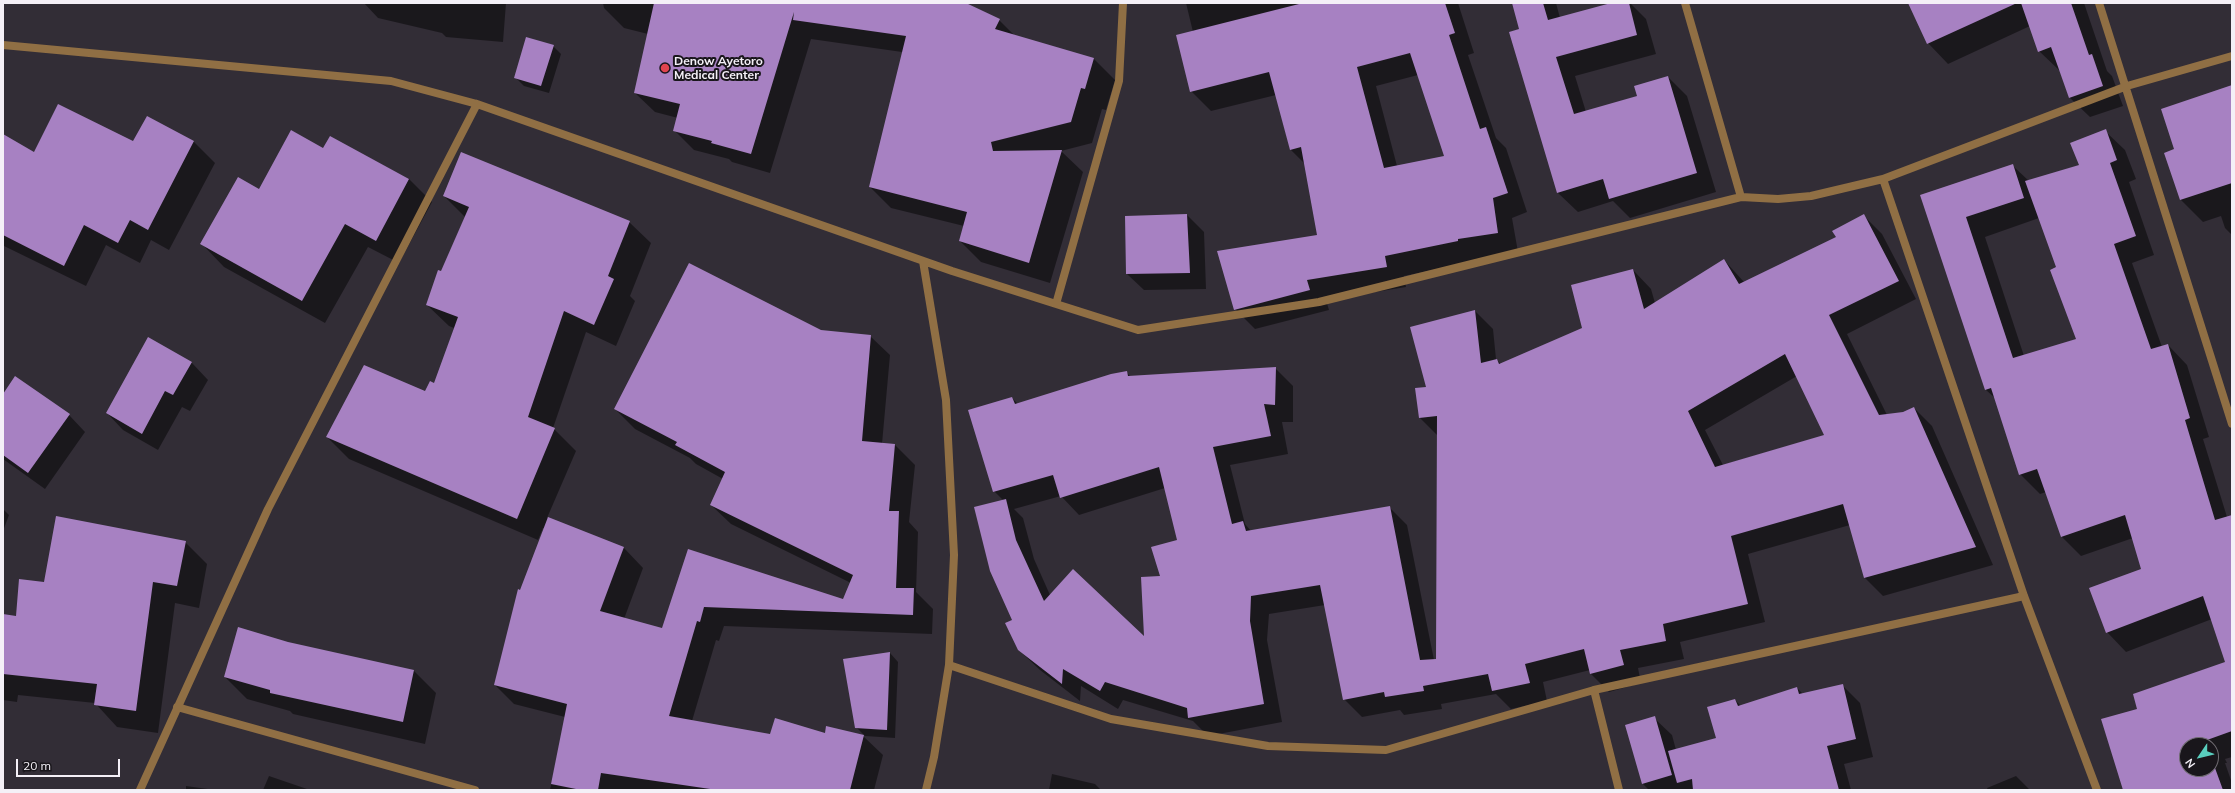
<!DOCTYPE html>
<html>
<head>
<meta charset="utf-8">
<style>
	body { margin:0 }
	#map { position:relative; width:2235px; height:793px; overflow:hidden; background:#322d36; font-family:Mulish,sans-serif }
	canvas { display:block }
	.frame { position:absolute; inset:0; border:4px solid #f4f0f7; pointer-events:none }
	.north { position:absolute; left:2179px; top:737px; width:40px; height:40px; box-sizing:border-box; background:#19161b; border:1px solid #716d73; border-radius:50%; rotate:235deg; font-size:11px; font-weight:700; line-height:16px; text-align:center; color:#f4f0f7 }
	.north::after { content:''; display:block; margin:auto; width:14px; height:18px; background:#59cebe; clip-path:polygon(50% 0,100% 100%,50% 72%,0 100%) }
	.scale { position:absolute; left:16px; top:759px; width:104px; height:18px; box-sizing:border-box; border:2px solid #f4f0f7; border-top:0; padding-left:5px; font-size:12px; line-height:14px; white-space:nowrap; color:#f4f0f7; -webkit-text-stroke:3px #19161b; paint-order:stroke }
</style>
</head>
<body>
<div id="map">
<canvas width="2235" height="793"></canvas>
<div class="frame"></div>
<div class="north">N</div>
<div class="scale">20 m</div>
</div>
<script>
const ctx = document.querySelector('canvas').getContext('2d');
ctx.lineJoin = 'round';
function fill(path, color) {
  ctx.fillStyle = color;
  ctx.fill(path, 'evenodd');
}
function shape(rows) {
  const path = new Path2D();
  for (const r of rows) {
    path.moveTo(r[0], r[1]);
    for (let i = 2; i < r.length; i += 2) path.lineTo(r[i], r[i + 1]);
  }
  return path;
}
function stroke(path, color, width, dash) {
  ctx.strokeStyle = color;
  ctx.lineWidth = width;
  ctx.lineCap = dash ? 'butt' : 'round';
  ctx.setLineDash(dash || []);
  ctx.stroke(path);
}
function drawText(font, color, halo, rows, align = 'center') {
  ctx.font = font + ' Mulish,sans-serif';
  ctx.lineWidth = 4;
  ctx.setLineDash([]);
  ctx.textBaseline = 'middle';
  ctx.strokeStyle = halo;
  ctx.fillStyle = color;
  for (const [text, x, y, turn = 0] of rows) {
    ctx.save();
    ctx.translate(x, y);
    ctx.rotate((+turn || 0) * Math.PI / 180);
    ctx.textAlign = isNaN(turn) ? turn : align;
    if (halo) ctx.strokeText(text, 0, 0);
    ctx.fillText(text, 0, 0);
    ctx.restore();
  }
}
fill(shape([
	[364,3,506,3,503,42,446,37,442,33,378,18],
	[603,3,937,3,930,56,811,39,770,173,732,162,729,159,694,150,675,131,678,118,655,112,635,93,648,34,624,28,604,8],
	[960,3,999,20,1015,36,1094,59,1115,80,1106,110,1102,109,1092,143,1061,151,1083,172,1050,283,981,262,960,241,964,226,891,208,870,187],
	[1186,3,1458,3,1474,53,1468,55,1496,138,1506,148,1527,212,1512,218,1518,252,1404,276,1406,287,1326,300,1329,310,1255,329,1235,309,1318,236,1305,164,1290,149,1276,95,1211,111,1191,91,1193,32],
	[1418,75,1445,157,1397,166,1376,86],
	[1513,3,1556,3,1560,18,1615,3,1630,3,1646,19,1656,54,1575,76,1586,112,1638,96,1668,77,1687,96,1716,192,1630,218,1613,201,1578,212,1558,193,1510,32,1520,29],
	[1909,3,2084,3,2107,71,2112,76,2123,106,2090,117,2069,97,2060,71,2039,51,2030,26,1948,64,1928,43],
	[553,46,561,54,549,93,524,86,515,77],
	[2232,86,2232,235,2225,228,2221,216,2203,222,2181,200,2165,153,2176,150],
	[147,117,194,142,215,163,169,250,151,240,140,263,106,245,86,286,4,246,3,248,3,135,35,153,134,143],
	[2105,131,2125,150,2136,179,2129,182,2154,255,2132,263,2162,347,2168,345,2187,365,2209,437,2203,439,2227,517,2232,522,2232,757,2225,759,2227,763,2225,763,2232,783,2232,790,2135,790,2139,709,2226,663,2212,619,2126,652,2107,632,2143,569,2133,538,2081,556,2062,537,2046,492,2040,494,2020,474,1996,399,1986,390,1921,196,2013,166,2029,181,2080,165],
	[2039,218,2058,268,2077,339,2024,356,1985,237],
	[2187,745,2211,745,2211,769,2187,769],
	[330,137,409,179,432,202,399,263,368,247,325,323,224,267,202,244,260,190,323,150],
	[444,196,629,222,651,243,630,296,635,301,616,346,586,332,553,428,576,451,547,518,624,548,643,568,624,619,663,630,689,550,844,601,851,583,731,524,711,505,723,479,696,464,690,458,635,429,615,409,820,331,870,336,890,355,882,444,895,445,915,465,909,522,918,532,916,592,933,609,932,634,724,626,719,641,716,640,692,721,771,735,863,736,883,755,874,790,550,790,565,717,514,704,495,685,521,591,545,528,543,528,538,540,349,459,327,437,426,393,435,384,454,328,449,326,427,305,465,217],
	[1187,215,1204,232,1206,289,1144,290,1127,274],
	[1864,216,1882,234,1916,299,1847,334,1887,415,1904,413,1914,408,1932,426,1993,565,1883,596,1865,578,1850,525,1748,554,1765,622,1680,642,1684,659,1638,668,1641,683,1609,692,1591,674,1590,670,1543,682,1547,701,1511,709,1496,694,1441,704,1442,709,1404,715,1400,710,1362,717,1344,699,1325,605,1269,614,1267,640,1282,722,1208,736,1193,721,1123,700,1118,709,1081,686,1080,701,1040,670,1021,652,1013,621,1003,500,994,491,1012,398,1018,404,1126,372,1131,377,1275,368,1293,386,1293,422,1282,422,1288,454,1230,465,1245,524,1251,531,1389,507,1407,525,1434,660,1437,660,1438,436,1420,418,1416,389,1427,388,1475,311,1493,329,1496,359,1501,364,1583,328,1633,270,1651,289,1655,303,1724,260,1744,282,1837,238],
	[1797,376,1826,435,1723,465,1705,430],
	[1165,488,1178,540,1145,639,1050,595,1034,559,1023,518,1014,509,1061,496,1079,515],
	[149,339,192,363,208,380,190,411,182,407,158,450,123,430,107,413],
	[3,396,69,415,85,432,45,489,3,459],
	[3,509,9,515,3,531],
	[185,542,207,564,199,608,175,603,158,733,117,727,95,703,18,695,17,702,3,700,3,615,17,618,45,583],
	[288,643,414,671,436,693,425,744,293,714,290,711,247,699,225,677],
	[890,653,898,662,895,738,865,736,856,727],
	[1842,685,1860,703,1873,757,1844,764,1851,790,1649,790,1643,784,1626,726,1654,718,1672,735,1676,750,1717,738,1735,700,1741,706,1797,688,1803,694],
	[1052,774,1095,784,1101,790,1049,790],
	[269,776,307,789,308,790,263,790],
	[2016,776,2030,790,1988,790,1987,788],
	[186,786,215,790,186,790]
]), '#0007');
fill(shape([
	[654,3,966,3,1000,19,995,29,1094,58,1085,89,1081,88,1071,122,991,142,993,151,1062,150,1029,263,959,241,967,212,869,187,906,36,793,20,794,12,751,154,711,143,712,141,673,131,680,104,634,93],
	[1303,3,1445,3,1455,33,1449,35,1480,129,1486,127,1508,193,1493,198,1498,233,1458,239,1458,241,1385,256,1387,267,1307,280,1310,290,1234,310,1217,251,1317,235,1301,147,1290,150,1269,72,1190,92,1176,35],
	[1410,53,1444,156,1384,168,1357,67],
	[1512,3,1543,3,1548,20,1611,3,1629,3,1637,35,1556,57,1574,114,1637,96,1634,86,1668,76,1697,173,1609,199,1603,179,1557,193,1509,32,1519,29],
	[1908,3,2017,3,1927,44],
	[2021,3,2071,3,2089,55,2092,54,2103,86,2069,98,2051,47,2038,52],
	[526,37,554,45,541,86,514,78],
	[2232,85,2232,183,2180,200,2164,153,2174,149,2161,109],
	[58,104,133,141,147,116,194,141,148,230,130,220,118,243,84,225,64,266,3,235,3,134,34,152],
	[2106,129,2117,160,2110,163,2136,236,2114,244,2151,349,2168,344,2190,418,2185,420,2215,520,2232,515,2232,731,2207,740,2206,745,2187,745,2187,769,2211,769,2211,757,2223,790,2123,790,2101,719,2137,709,2133,694,2225,662,2203,596,2106,633,2089,588,2141,569,2125,515,2061,537,2037,469,2019,475,1991,388,1985,390,1920,195,2013,164,2024,198,1966,217,2013,358,2076,339,2050,270,2056,267,2025,181,2079,165,2070,143],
	[291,130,323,148,330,136,409,179,376,241,345,224,302,301,200,244,238,177,259,189],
	[461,152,630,221,608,276,614,279,594,325,564,311,528,417,555,428,517,519,326,437,364,365,425,391,430,381,434,383,458,317,426,305,438,270,441,271,469,207,443,196],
	[1187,214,1190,273,1126,274,1125,216],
	[1864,214,1899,281,1829,315,1879,415,1903,412,1914,407,1976,547,1864,578,1843,504,1731,536,1748,604,1663,624,1666,641,1620,650,1624,665,1590,674,1584,649,1525,664,1530,683,1492,691,1488,674,1423,686,1424,691,1385,697,1384,692,1343,700,1320,585,1251,596,1250,621,1264,704,1188,718,1187,708,1105,682,1100,691,1063,669,1062,684,1018,650,1005,623,1012,620,990,571,974,507,1006,499,1016,540,1044,601,1073,569,1144,636,1141,577,1160,576,1151,547,1177,540,1159,467,1060,498,1053,475,993,492,968,410,1012,397,1015,404,1111,374,1127,371,1128,376,1276,367,1275,405,1264,404,1271,436,1213,447,1232,524,1243,521,1246,531,1390,506,1420,660,1436,659,1437,416,1419,418,1415,388,1426,387,1410,327,1475,310,1481,363,1497,359,1499,364,1582,328,1571,285,1633,269,1644,309,1724,259,1739,284,1836,237,1832,231],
	[1785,354,1824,435,1715,467,1688,411],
	[689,263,821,330,871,335,862,441,895,444,889,511,899,511,896,588,914,588,913,615,704,607,700,622,697,621,669,716,770,734,775,718,825,733,826,726,864,735,850,790,717,790,601,773,598,790,581,790,551,784,567,704,494,685,518,589,520,590,548,517,624,547,600,611,662,628,688,549,843,599,853,575,710,505,725,472,675,445,677,442,614,409],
	[148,337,192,362,173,395,165,391,142,434,106,413],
	[15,376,70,414,28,473,3,455,3,394],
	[56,516,186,541,177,586,153,582,136,711,94,705,97,684,3,674,3,614,16,616,19,579,44,582],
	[238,627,288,642,414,670,403,722,270,693,270,690,224,677],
	[890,652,887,730,855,728,843,659],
	[1843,684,1856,739,1827,746,1839,790,1693,790,1692,779,1677,783,1668,751,1716,738,1707,707,1735,699,1738,706,1797,687,1799,694],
	[1655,716,1672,775,1642,784,1625,725]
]), '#a781c2');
stroke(shape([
	[1685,3,1741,197,1778,199,1811,196,1883,179,2024,596,2097,790],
	[2099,3,2232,424],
	[3,45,391,81,477,104,952,271,1138,330,1319,302,1741,197],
	[1883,179,2127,86,2232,56],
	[923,261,946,400,954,555,949,665,934,757,926,790],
	[1056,304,1119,81,1123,3],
	[949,665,1111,719,1268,746,1386,750,1594,690,2024,596],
	[1594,690,1619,790],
	[177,707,475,790],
	[140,790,268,509,477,104]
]), '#906f44', 8);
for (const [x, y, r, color] of [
	[665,68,5,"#e0444e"]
]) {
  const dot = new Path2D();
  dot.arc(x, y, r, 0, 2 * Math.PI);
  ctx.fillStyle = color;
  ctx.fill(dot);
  stroke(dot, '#19161b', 1.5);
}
drawText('bold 12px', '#f4f0f7', '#19161b', [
	["Denow Ayetoro",674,61],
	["Medical Center",674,75]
], 'left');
</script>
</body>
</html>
